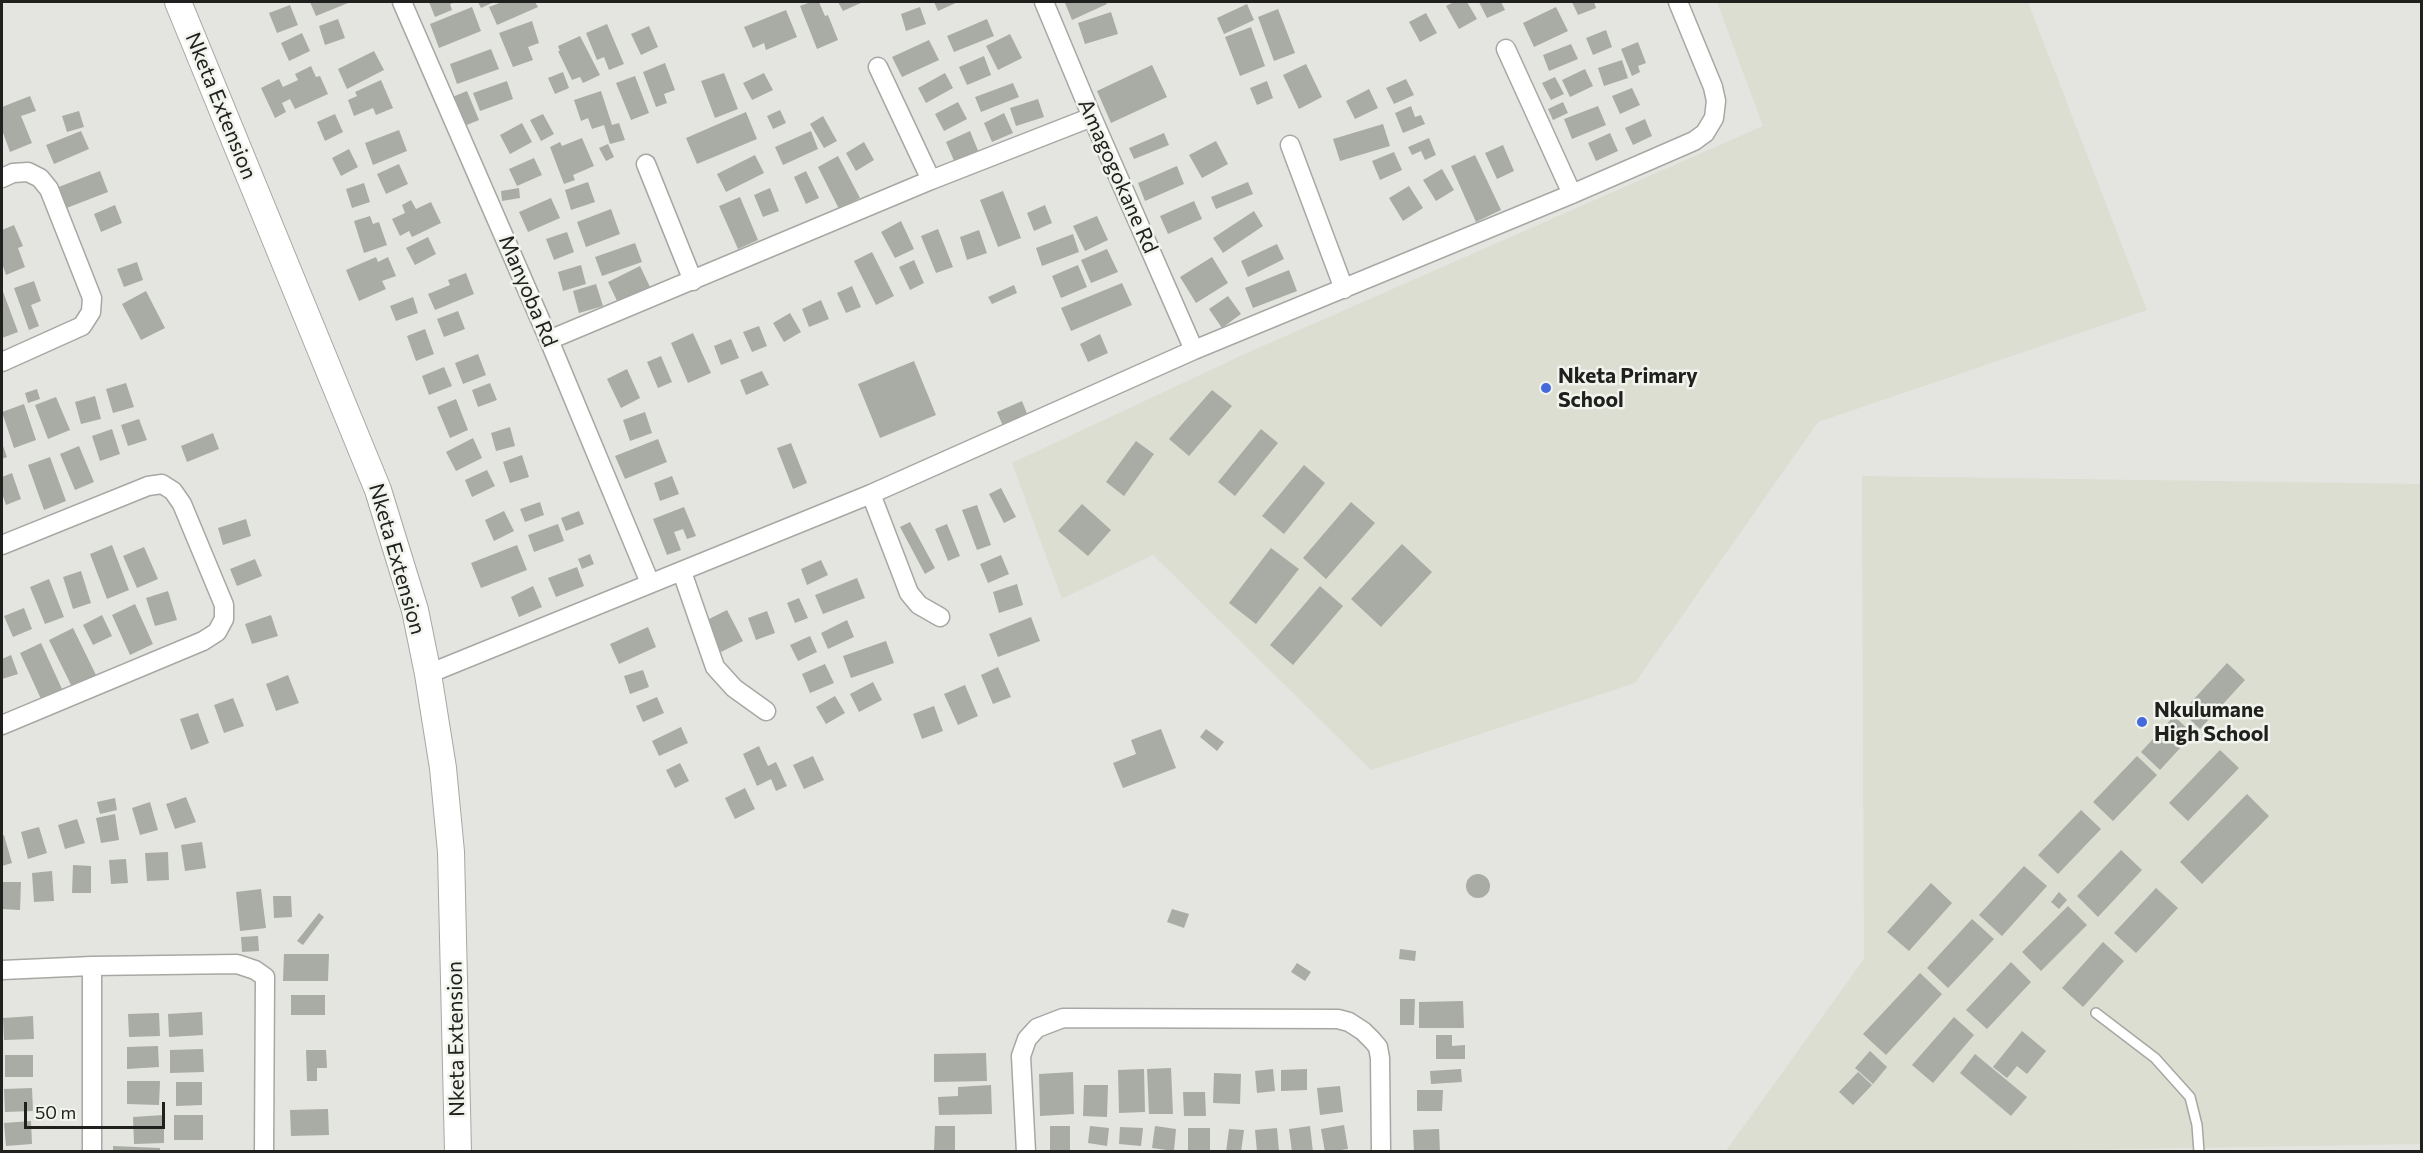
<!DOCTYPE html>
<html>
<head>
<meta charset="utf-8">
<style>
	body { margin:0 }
	#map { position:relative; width:2423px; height:1153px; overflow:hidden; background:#e4e5e0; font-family:Commissioner,sans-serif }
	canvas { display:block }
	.frame { position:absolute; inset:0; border:3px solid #20201e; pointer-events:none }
	.scale { position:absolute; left:24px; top:1102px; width:141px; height:27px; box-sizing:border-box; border:3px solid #20201e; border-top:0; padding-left:8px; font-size:18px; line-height:21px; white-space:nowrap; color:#20201e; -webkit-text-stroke:4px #f1f3ed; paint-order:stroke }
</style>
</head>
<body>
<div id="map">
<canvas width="2423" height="1153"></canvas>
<div class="frame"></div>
<div class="scale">50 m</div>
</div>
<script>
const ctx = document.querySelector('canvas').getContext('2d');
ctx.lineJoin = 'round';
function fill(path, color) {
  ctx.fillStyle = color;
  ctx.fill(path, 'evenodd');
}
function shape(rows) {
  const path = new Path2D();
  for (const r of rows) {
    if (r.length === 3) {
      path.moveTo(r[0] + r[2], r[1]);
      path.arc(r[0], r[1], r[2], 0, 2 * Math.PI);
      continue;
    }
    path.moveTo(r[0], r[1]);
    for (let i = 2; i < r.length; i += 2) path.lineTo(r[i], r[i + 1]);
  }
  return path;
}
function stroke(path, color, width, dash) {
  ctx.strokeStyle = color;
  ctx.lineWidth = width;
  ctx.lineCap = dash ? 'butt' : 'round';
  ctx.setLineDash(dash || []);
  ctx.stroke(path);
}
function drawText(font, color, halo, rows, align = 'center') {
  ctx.font = font + ' Commissioner,sans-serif';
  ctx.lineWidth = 5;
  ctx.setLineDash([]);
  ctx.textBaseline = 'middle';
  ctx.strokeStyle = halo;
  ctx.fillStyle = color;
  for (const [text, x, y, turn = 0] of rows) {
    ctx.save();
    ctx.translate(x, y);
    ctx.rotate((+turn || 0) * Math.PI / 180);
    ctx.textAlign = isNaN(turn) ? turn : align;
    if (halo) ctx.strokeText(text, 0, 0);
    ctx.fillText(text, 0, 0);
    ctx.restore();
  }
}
fill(shape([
	[1717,2,2028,2,2147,310,1818,422,1635,683,1371,770,1153,555,1062,599,1012,463,1247,353,1763,126],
	[1862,476,2421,484,2421,1144,2012,1151,1725,1152,1864,959]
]), '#dbded1');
fill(shape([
	[310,2,348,2,348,3,316,16],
	[429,2,456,2,450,4,452,10,435,17],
	[478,2,494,2,481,8],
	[502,2,535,2,538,7,497,25,489,7],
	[811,2,819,2,825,16,828,15,838,40,817,49,800,6],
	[838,2,863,2,843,11],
	[934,2,958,2,938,11],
	[1068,2,1106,2,1107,4,1072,20,1065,3],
	[1454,2,1467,2,1477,19,1459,29,1446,6],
	[1479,2,1501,2,1505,10,1487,18],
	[1572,2,1594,2,1596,8,1578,15],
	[1247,4,1254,20,1224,34,1217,18],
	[290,5,298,25,277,33,269,13],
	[472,7,481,31,439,48,430,24],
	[920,7,926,24,906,31,901,14],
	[1556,7,1568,31,1534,47,1523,23],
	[1278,9,1295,53,1274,61,1258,17],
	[786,10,797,37,766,50,764,43,753,48,744,27],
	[1111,12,1118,34,1085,44,1078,23],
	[1426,13,1437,33,1420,42,1409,22],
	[338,19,345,38,325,45,319,26],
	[987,19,994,36,954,52,947,36],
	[532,21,539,43,528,47,533,60,513,67,499,33],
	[607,24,624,64,609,70,604,57,597,60,586,33],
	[649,26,658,47,641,55,631,34],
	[1251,27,1265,66,1240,76,1225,37],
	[1606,30,1612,47,1593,55,1586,38],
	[302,33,310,51,289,61,281,43],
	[1010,34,1022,58,998,70,986,46],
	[580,36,600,75,583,83,580,77,572,80,558,51,560,51,558,46],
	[929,40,939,60,902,77,892,57],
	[1638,42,1646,63,1638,66,1640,72,1632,76,1621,49],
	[1571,44,1578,59,1549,71,1543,55],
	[491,49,499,69,457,84,450,64],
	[374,51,384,70,347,89,338,69],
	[984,56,991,75,967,85,959,67],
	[1622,60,1628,78,1604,86,1598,68],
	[665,63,675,90,664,94,667,103,656,107,643,72],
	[1306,64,1322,97,1299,109,1283,75],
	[1152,65,1167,97,1111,123,1097,91],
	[311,66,316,77,320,76,328,94,295,109,290,99,282,103,286,112,275,118,261,88,279,79,283,87,298,80,295,74],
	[1585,69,1593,86,1570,97,1562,80],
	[563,72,569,88,555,94,548,78],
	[724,73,738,109,715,118,701,81],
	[764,73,773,90,752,100,743,83],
	[945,73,953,88,926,103,918,88],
	[635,76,649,113,631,120,616,83],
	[1555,77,1564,94,1551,100,1542,83],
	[1406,79,1414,95,1394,104,1386,88],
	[381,80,393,108,376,115,373,108,354,116,348,100,357,96,355,92],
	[507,81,513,99,480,111,473,93],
	[1267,81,1273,98,1257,105,1250,88],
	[1013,83,1019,97,981,112,975,97],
	[1632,88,1640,105,1620,114,1612,96],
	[1369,89,1378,108,1355,119,1346,101],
	[467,91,479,120,462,127,450,98],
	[601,91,612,125,619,123,625,140,610,144,604,125,592,129,588,118,581,121,574,100],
	[30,96,36,111,21,116,32,143,10,152,2,130,2,107],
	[1038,99,1044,117,1016,126,1010,108],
	[958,102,967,119,944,131,935,114],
	[1563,102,1568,113,1553,120,1548,109],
	[1411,106,1415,117,1421,115,1425,124,1403,133,1395,113],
	[1598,106,1606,125,1572,139,1564,119],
	[780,110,786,123,773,129,767,116],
	[79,111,84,127,67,132,62,116],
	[746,112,757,139,697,164,686,138],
	[1004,113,1013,133,992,142,984,123],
	[335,114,343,132,325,141,317,122],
	[543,114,554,134,541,141,530,120],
	[823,116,837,141,824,148,810,124],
	[1645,119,1652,136,1633,145,1625,128],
	[522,123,532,142,510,154,500,135],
	[1383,124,1390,146,1340,161,1333,139],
	[399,130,407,151,373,165,365,143],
	[81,131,89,149,54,164,46,145],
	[811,131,818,149,783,165,775,147],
	[970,131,979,153,955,163,946,142],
	[1164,133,1169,145,1134,159,1129,148],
	[1610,133,1618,151,1596,161,1588,143],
	[582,138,594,166,573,175,575,180,564,184,550,147,560,142,562,146],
	[1429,138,1436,155,1425,160,1421,151,1412,155,1408,147],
	[1216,141,1228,164,1202,178,1189,155],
	[864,142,874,160,856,171,846,153],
	[608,144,614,157,606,161,599,148],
	[1503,145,1514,171,1497,179,1485,153],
	[349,149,358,167,341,176,332,158],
	[1394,152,1402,170,1380,180,1372,161],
	[755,155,764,173,726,192,717,174],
	[1475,155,1501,210,1476,222,1451,166],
	[838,156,860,198,839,209,818,167],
	[534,158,542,175,517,186,509,169],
	[399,164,408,184,386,194,377,174],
	[1177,166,1184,184,1145,201,1138,183],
	[1442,169,1454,190,1436,201,1423,180],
	[100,171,108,192,64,209,56,188],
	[806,171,819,198,806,204,794,177],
	[588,182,595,202,571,210,565,190],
	[1248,182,1253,194,1216,209,1211,197],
	[364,183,370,202,352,208,346,189],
	[1409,186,1423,208,1403,221,1389,198],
	[519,188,520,198,502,201,501,191],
	[770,188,779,211,763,217,754,195],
	[1003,191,1021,238,998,247,980,200],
	[740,197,758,240,738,249,719,206],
	[551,198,560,218,528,232,519,212],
	[411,200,416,209,431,202,441,223,412,237,409,231,400,236,392,219,405,213,402,205],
	[1194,201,1202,219,1168,234,1160,216],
	[115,205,122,223,101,232,94,214],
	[1045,205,1052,223,1034,231,1027,213],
	[611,209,620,234,586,247,577,222],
	[1254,211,1263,226,1223,253,1213,238],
	[370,216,373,224,379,222,387,245,364,253,354,221],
	[1097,216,1108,240,1085,251,1073,226],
	[901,221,914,249,895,258,881,232],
	[14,225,23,246,18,248,25,267,6,275,2,263,2,230],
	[938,229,953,267,936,273,921,236],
	[979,230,987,253,967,260,960,237],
	[567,232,574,252,554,260,546,239],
	[1073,234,1079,252,1042,266,1036,248],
	[428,237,436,254,415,265,406,248],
	[635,243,642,262,602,276,595,257],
	[1277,244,1284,259,1248,277,1241,261],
	[1107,249,1118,272,1091,283,1081,260],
	[872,252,894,296,876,305,854,261],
	[376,257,378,262,388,257,396,276,382,281,386,289,359,301,346,270],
	[1212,257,1228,283,1196,303,1180,277],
	[914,260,924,283,910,290,899,267],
	[137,262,143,280,124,287,117,269],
	[581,265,586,284,563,291,558,272],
	[1078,265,1087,287,1061,298,1052,276],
	[640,266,651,289,619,305,608,282],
	[1289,270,1297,291,1253,308,1245,288],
	[466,273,474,294,435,310,428,294,450,285,448,280],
	[34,281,41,301,31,305,39,326,29,330,14,288],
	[1122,283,1132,305,1071,331,1061,308],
	[596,284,603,306,579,313,573,291],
	[1014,285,1017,293,992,304,988,297],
	[852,286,861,307,846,313,837,293],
	[2,289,18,332,2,338],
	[146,291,165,328,141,340,122,304],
	[1228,296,1241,314,1222,328,1209,309],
	[413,297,418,313,396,321,390,306],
	[821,300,829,319,809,327,802,309],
	[458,311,465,329,444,337,437,319],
	[790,313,801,332,784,342,773,323],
	[759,326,767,346,752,352,743,332],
	[425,329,434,354,416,361,407,336],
	[693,333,711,373,688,383,671,343],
	[1100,334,1108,353,1088,362,1080,344],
	[731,339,739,358,721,365,714,346],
	[478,354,486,375,463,384,455,363],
	[661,356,672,382,658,388,647,362],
	[914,361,936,415,880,438,858,384],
	[444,367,452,386,429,395,422,376],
	[627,369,640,398,621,408,607,379],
	[762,371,769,385,746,395,740,380],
	[126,383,134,407,113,413,106,389],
	[490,383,497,400,478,407,472,390],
	[37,389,40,399,28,403,25,393],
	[1212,390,1232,406,1189,456,1169,439],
	[95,396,101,419,81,424,75,402],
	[56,397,70,430,48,439,35,405],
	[456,399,468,430,450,438,437,407],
	[1022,401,1028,416,1003,426,997,412],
	[24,404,36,440,14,448,2,412],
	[645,412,652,433,630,441,623,420],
	[139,419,147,440,128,446,121,425],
	[510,427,515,446,496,451,491,433],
	[112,429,120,454,100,461,92,436],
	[1261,429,1278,443,1235,496,1218,482],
	[213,433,219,449,187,462,181,446],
	[473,438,482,458,456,471,446,452],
	[658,439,667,462,625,479,615,456],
	[1136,441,1154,454,1124,496,1106,482],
	[2,443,7,457,2,459],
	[791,443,807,483,793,489,777,448],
	[79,446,94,482,75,490,60,454],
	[522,455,529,477,510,483,503,462],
	[50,457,66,501,44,510,28,465],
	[1304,465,1325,483,1284,534,1262,516],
	[487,470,495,486,472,497,465,480],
	[12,473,21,499,6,505,2,493,2,477],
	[672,476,679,494,660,501,654,483],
	[1001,488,1016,517,1004,523,989,494],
	[540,502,544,515,525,522,520,509],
	[1351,502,1375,523,1326,579,1303,558],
	[1082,504,1111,530,1088,556,1058,531],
	[977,505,991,545,977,550,962,510],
	[684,507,696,536,687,539,683,529,674,532,681,550,667,555,653,519],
	[504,511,514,531,494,541,485,520],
	[579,511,584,524,566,531,561,518],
	[246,519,251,536,223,545,218,528],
	[910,522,935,568,925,574,900,527],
	[558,524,564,541,534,552,528,535],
	[947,524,960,556,948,561,935,529],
	[1402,544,1432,572,1381,627,1351,599],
	[112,545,129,590,107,599,90,554],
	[517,545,527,570,481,588,471,563],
	[144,547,158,579,137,588,123,556],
	[1271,548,1299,569,1256,624,1229,603],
	[590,554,594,564,582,569,578,559],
	[1001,555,1009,574,988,583,980,564],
	[255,559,262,576,237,586,230,569],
	[821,560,828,575,807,585,801,569],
	[577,567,584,586,556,597,548,578],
	[81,571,91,603,73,609,63,577],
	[857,578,865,598,823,614,815,595],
	[49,579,64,617,45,624,30,587],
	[1017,584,1023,605,999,613,993,592],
	[533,586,542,607,519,617,511,597],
	[1320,586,1343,606,1293,665,1270,645],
	[168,591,177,620,155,626,146,598],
	[799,598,808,618,795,623,787,603],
	[135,604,153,644,130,655,112,615],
	[24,608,32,629,13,637,4,616],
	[727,610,743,641,721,652,705,621],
	[767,611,775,633,756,640,748,618],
	[102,615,112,636,93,645,83,625],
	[271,615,278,636,252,644,245,624],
	[1031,617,1040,641,998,657,989,634],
	[847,620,854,637,828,649,821,633],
	[648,627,656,647,619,664,610,644],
	[73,628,96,675,72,687,49,640],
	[810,636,817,652,798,661,790,645],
	[886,641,894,663,851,678,843,656],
	[41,643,62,689,41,699,20,653],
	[11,655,18,674,2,679,2,659],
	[2227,663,2245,680,2200,729,2182,712],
	[825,664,834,683,810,693,802,674],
	[998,667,1011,697,993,704,981,675],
	[643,670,649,687,630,694,624,676],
	[288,675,299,703,276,711,266,684],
	[873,682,882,700,859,712,850,694],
	[965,685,978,716,958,725,944,694],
	[835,696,845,713,826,724,816,707],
	[657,697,664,713,643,722,636,706],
	[233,698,244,726,224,733,214,705],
	[934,706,943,731,922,739,913,714],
	[198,713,209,743,191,750,180,719],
	[2174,716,2193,734,2160,770,2141,752],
	[681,727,688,743,659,756,652,741],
	[1161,729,1176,768,1123,788,1113,763,1136,754,1131,740],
	[1206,729,1224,742,1217,751,1200,737],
	[759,746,768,766,776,762,787,786,776,791,771,779,757,786,743,754],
	[2220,750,2239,768,2188,821,2169,803],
	[813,756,824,780,804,789,793,765],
	[2137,756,2157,775,2113,821,2093,802],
	[680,763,689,781,675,788,666,770],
	[745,788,755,809,735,819,725,798],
	[2247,794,2269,816,2202,884,2180,862],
	[186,797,196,822,175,829,166,804],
	[115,798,117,810,100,814,97,802],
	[150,802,158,830,140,835,132,808],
	[2081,810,2101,829,2058,874,2038,855],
	[115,814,119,840,101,843,96,818],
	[77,819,85,843,65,849,58,825],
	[39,827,47,853,28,859,21,832],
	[4,835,12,863,2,866,2,836],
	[202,842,206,868,185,871,181,845],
	[2121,850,2142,870,2098,917,2077,896],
	[168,852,169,880,147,881,145,853],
	[126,859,128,883,111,884,109,860],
	[73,865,91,866,91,893,72,893],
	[2024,866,2047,886,2002,936,1979,915],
	[52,871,54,901,34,902,32,873],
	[1478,886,12],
	[2,882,21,882,20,910,2,909],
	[1931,883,1952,903,1909,951,1887,932],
	[2156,888,2178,908,2136,953,2114,933],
	[261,889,266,928,240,931,236,892],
	[2059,892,2067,900,2059,909,2051,902],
	[273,896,291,896,292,917,274,918],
	[2068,906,2087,925,2041,971,2022,952],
	[1172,909,1189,914,1184,928,1167,922],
	[319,913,324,917,303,945,297,941],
	[1972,919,1994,939,1948,988,1927,968],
	[258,936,259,951,242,952,241,937],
	[2103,942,2124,961,2083,1007,2062,988],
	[1400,949,1416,951,1415,961,1399,959],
	[284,954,329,954,328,981,283,981],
	[2011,962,2031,982,1987,1029,1966,1010],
	[1297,963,1311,972,1305,981,1291,972],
	[1920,973,1942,994,1886,1055,1863,1034],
	[291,995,325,995,325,1015,291,1015],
	[1400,999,1415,999,1414,1025,1400,1025],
	[1463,1001,1464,1028,1419,1028,1419,1002],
	[202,1012,203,1035,169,1037,168,1014],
	[159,1013,160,1036,129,1037,128,1014],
	[33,1016,34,1039,4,1040,3,1018],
	[1954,1017,1974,1035,1933,1083,1912,1065],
	[2022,1031,2046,1051,2027,1074,2017,1066,2007,1078,1993,1067],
	[1436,1035,1452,1035,1452,1046,1465,1045,1465,1059,1436,1059],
	[158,1046,159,1067,127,1069,127,1047],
	[203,1049,204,1072,170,1073,170,1050],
	[306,1050,326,1050,327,1068,317,1068,317,1081,307,1081],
	[1870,1051,1887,1067,1873,1084,1855,1068],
	[986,1053,987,1081,934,1082,934,1054],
	[1975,1054,2027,1097,2011,1116,1960,1073],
	[5,1055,33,1055,33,1077,5,1077],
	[1171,1068,1173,1114,1149,1114,1147,1069],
	[1144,1069,1145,1112,1119,1113,1118,1070],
	[1273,1069,1275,1091,1257,1093,1255,1071],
	[1307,1069,1307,1090,1281,1091,1281,1070],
	[1461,1069,1462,1082,1431,1084,1430,1071],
	[1073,1072,1074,1114,1040,1116,1039,1074],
	[1858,1072,1872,1085,1853,1105,1839,1092],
	[1214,1073,1241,1074,1240,1104,1213,1103],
	[127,1081,160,1081,159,1105,127,1104],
	[176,1082,202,1082,202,1105,176,1106],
	[991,1085,992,1114,939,1115,938,1097,958,1096,958,1087],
	[1084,1085,1108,1085,1107,1117,1083,1116],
	[1340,1086,1343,1112,1320,1115,1317,1088],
	[32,1088,33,1111,5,1112,4,1089],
	[1417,1090,1443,1090,1442,1111,1417,1111],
	[1183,1092,1205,1092,1206,1116,1184,1116],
	[328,1109,329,1135,291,1136,290,1110],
	[164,1115,164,1143,134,1144,133,1117],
	[174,1115,203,1115,203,1140,174,1140],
	[31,1121,32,1144,6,1146,4,1123],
	[1344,1125,1348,1149,1325,1152,1321,1129],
	[935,1126,955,1126,955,1152,934,1152],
	[1050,1126,1070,1126,1070,1152,1050,1152],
	[1090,1126,1109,1128,1107,1146,1088,1143],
	[1155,1126,1176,1129,1174,1151,1152,1148],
	[1310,1126,1313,1152,1292,1152,1289,1129],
	[1120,1127,1143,1128,1141,1146,1119,1144],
	[1188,1128,1210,1128,1210,1152,1188,1152],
	[1277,1128,1279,1151,1257,1152,1255,1130],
	[1229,1129,1244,1130,1241,1152,1226,1152],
	[1439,1129,1440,1152,1414,1152,1413,1130],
	[113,1146,160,1148,160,1152,113,1152]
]), '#a9aba5');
const lane = shape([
	[2096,1013,2155,1058,2190,1097,2197,1125,2199,1152]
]);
const street = shape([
	[402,2,549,340,650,583],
	[1044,2,1092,117,1194,350],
	[1506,49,1572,194],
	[878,67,931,180],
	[1290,145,1344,289],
	[646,164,693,281],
	[2,178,13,173,28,172,40,178,49,189,92,298,91,312,82,326,2,362],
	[549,340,931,180,1092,117],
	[871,494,909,593,919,605,940,617],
	[2,545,148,486,162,484,173,491,182,504,224,605,224,619,217,632,203,641,2,725],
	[682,572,715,667,734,688,766,711],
	[428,674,871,494,1194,350,1572,194,1694,141,1705,133,1714,118,1716,101,1713,87,1678,2],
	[92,966,92,1152],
	[2,970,92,966,237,964,255,970,265,977,264,1152],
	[1026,1152,1021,1056,1027,1039,1037,1028,1063,1018,1338,1019,1349,1022,1363,1031,1372,1040,1378,1047,1380,1058,1381,1152]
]);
const secondary = shape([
	[178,2,378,490,415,610,428,674,443,768,451,852,458,1152]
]);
stroke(lane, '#a6a8a3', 12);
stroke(street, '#a6a8a3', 21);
stroke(secondary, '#a6a8a3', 28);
stroke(lane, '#fff', 9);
stroke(street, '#fff', 18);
stroke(secondary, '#fff', 26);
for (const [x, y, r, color] of [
	[1546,388,6,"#426adc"],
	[2142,722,6,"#426adc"]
]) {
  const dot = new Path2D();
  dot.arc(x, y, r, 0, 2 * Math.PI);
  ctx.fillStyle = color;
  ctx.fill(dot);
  stroke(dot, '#f1f3ed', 2);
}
drawText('21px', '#20201e', '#f1f3ed', [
	["Nketa Extension",221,106,68],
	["Amagogokane Rd",1118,176,66],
	["Manyoba Rd",528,291,67],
	["Nketa Extension",397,559,74],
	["Nketa Extension",456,1039,-91]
]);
drawText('bold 21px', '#20201e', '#f1f3ed', [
	["Nketa Primary",1558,376],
	["School",1558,400],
	["Nkulumane",2154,710],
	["High School",2154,734]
], 'left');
</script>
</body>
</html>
